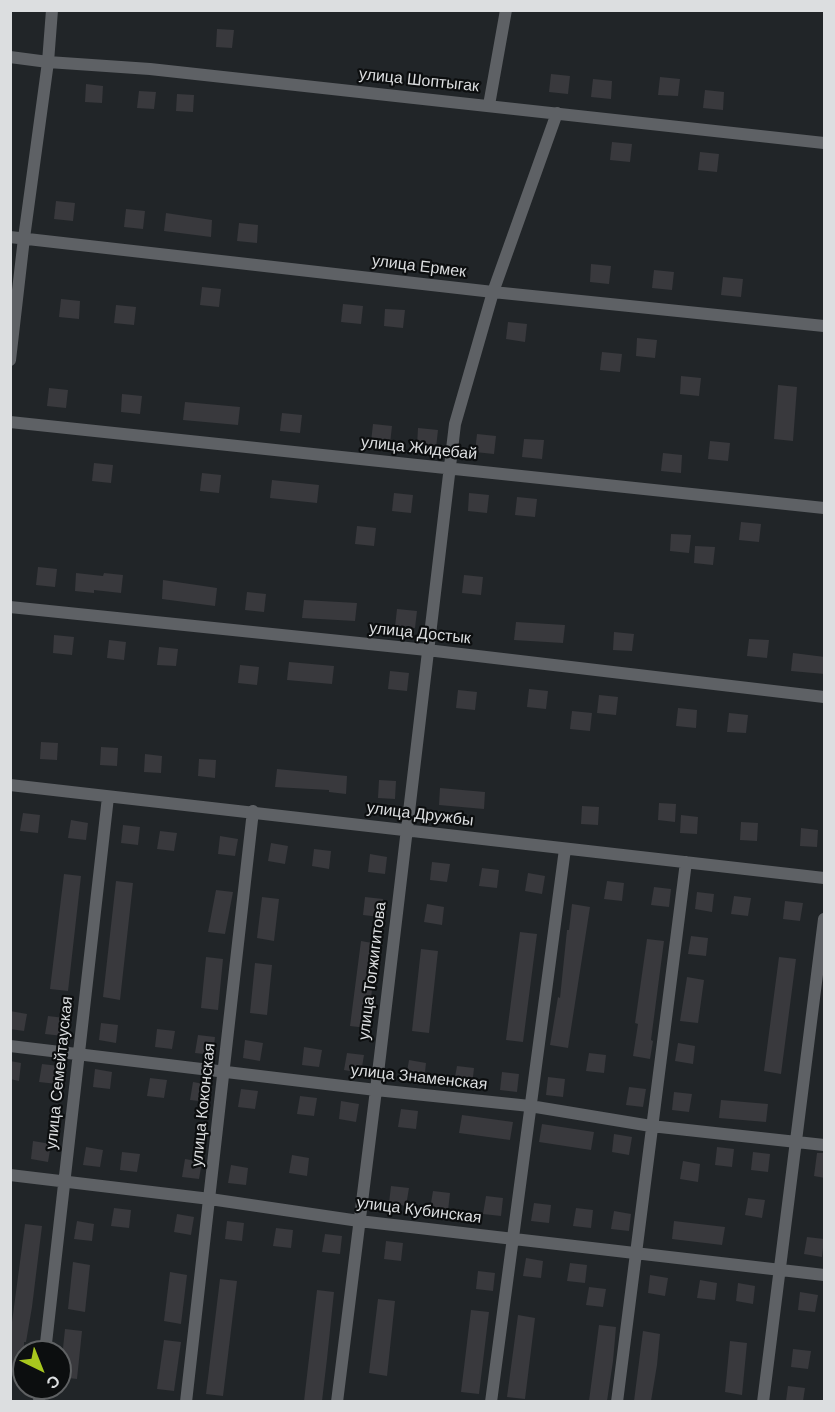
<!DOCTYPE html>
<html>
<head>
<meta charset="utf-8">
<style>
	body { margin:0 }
	#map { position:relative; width:835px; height:1412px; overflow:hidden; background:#212528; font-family:"DM Sans",sans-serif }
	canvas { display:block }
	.frame { position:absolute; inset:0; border:12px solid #dcdee0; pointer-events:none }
	.north { position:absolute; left:12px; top:1340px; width:60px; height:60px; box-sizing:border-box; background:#0c0e0f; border:2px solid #5f6163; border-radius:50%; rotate:137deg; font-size:16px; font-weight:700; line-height:24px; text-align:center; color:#dcdee0 }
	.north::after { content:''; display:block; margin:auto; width:21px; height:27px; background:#a8c71e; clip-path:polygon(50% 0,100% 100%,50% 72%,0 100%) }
</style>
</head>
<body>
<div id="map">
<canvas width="835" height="1412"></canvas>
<div class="frame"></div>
<div class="north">С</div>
</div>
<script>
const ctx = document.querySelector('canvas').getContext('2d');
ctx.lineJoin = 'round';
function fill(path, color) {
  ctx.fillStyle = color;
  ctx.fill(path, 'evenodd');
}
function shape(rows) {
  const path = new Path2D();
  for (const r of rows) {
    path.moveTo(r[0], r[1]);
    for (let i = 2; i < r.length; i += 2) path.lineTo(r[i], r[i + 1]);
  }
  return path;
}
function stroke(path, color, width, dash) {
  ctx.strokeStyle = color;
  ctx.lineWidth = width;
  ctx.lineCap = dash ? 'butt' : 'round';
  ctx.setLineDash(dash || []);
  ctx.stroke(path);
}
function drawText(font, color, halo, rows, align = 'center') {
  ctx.font = font + ' "DM Sans",sans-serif';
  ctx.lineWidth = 4.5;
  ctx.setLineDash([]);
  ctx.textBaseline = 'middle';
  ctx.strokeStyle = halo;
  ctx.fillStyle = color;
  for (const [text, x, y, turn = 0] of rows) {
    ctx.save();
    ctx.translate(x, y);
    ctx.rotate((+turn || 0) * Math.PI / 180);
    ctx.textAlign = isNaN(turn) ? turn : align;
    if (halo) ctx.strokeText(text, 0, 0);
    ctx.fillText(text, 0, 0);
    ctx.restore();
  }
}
fill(shape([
	[217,29,234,30,232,48,216,47],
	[551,74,570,76,568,94,549,92],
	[660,77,680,79,678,96,658,95],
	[593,79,612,81,611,99,591,97],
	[86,84,103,86,102,103,85,102],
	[705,90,724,92,723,110,703,108],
	[139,91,156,92,154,109,137,108],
	[177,94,194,95,193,112,176,111],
	[612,142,632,144,630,162,610,160],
	[700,152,719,154,717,172,698,170],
	[56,201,75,203,73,221,54,219],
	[126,209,145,211,143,229,124,227],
	[166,213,212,220,211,237,164,231],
	[239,223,258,225,257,243,237,241],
	[591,264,611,266,609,284,590,282],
	[654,270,674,272,672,290,652,288],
	[723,277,743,279,741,297,721,295],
	[202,287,221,289,219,307,200,305],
	[61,299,80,301,79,319,59,317],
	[343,304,363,306,361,324,341,322],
	[116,305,136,307,134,325,114,323],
	[385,309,405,310,403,328,384,326],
	[508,322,527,324,525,342,506,339],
	[637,338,657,340,655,358,636,356],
	[602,352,622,354,620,372,600,370],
	[681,376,701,378,699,396,680,394],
	[778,385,797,387,793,441,774,439],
	[49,388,68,390,66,408,47,406],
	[122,394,142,396,140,414,121,412],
	[185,402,240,407,238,425,183,420],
	[282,413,302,415,300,433,280,431],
	[373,424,392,426,390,444,371,442],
	[418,428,438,430,436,448,417,446],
	[477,434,496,436,494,454,475,452],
	[524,439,544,440,542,459,522,457],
	[710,441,730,443,728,461,708,459],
	[663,453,682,455,681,473,661,471],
	[94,463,113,465,111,483,92,481],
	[202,473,221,475,219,493,200,491],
	[272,480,319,485,317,503,270,498],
	[394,493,413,495,411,513,392,511],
	[469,493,489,495,487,513,468,511],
	[517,497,537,499,535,517,515,515],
	[741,522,761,524,759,542,739,540],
	[357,526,376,528,374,546,355,544],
	[671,534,691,535,689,553,670,551],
	[695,546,715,547,713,565,694,563],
	[38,567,57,569,55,587,36,585],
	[76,573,103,576,104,573,123,575,121,593,94,590,94,593,75,591],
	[464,575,483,577,481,595,462,593],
	[163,580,217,588,215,606,162,599],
	[247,592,266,594,264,612,245,610],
	[304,600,357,603,355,621,302,618],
	[397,609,417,611,415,628,395,627],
	[516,622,565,625,563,643,514,640],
	[614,632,634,634,632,651,613,650],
	[54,635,74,637,72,655,53,653],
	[749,639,769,640,767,658,747,656],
	[109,640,126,642,124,660,107,658],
	[159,647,178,649,176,666,157,665],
	[793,653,825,657,825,674,791,671],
	[289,662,334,666,332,684,287,680],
	[240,665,259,667,257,685,238,683],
	[390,671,409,673,407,691,388,689],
	[529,689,548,691,546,709,527,707],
	[458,690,477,692,475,710,456,708],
	[599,695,618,697,616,715,597,713],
	[678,708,697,710,696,728,676,726],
	[572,711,592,713,590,731,570,729],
	[729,713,748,715,746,733,727,732],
	[41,742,58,743,57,760,40,759],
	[101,747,118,748,117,766,100,765],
	[145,754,162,756,161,773,144,772],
	[199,759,216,760,215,778,198,776],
	[277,769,347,776,346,794,329,792,329,790,275,787],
	[379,780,396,781,395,799,378,798],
	[440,788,485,792,484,809,439,805],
	[659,803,676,804,675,822,658,820],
	[582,806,599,807,598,825,581,824],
	[23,813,40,815,38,833,20,831],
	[681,815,698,817,697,834,680,833],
	[71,820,88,823,86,840,68,838],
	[741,822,758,823,757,841,740,840],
	[123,825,140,827,138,845,121,843],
	[801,828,818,830,817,847,800,846],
	[160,831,177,833,174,851,157,849],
	[220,836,238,839,235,856,218,854],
	[271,843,288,846,285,864,268,861],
	[314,849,331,851,329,869,312,866],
	[370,854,387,857,385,874,368,872],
	[432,862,450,864,447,882,430,880],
	[482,868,499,870,497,888,479,886],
	[528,873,545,876,542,894,525,891],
	[64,874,81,876,68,991,50,989],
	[116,881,133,883,120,1000,103,997],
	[607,881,624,883,622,901,604,899],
	[654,887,671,889,669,907,651,905],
	[216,890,233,892,225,934,208,932],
	[697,892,714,894,712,912,695,909],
	[734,896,751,898,748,916,731,914],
	[262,897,279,899,274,941,257,938],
	[365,897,383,899,380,917,363,915],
	[785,901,803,903,800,921,783,919],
	[427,904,444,907,442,925,424,922],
	[572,904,590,907,568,1048,550,1045,558,997,560,998,567,930,569,930],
	[520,932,537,934,523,1042,506,1040],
	[691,936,708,938,706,956,688,954],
	[647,939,664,941,651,1040,653,1041,650,1059,633,1056,638,1024,635,1023],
	[361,941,378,944,367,1028,350,1026],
	[421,949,438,951,429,1033,412,1031],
	[206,957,223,959,218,1010,201,1008],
	[779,957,796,959,781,1074,764,1071],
	[255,963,272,965,267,1015,250,1013],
	[687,977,704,980,698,1023,680,1021],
	[10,1011,27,1014,24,1031,10,1029],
	[48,1016,65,1018,63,1036,45,1034],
	[101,1023,118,1025,116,1043,99,1040],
	[157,1029,175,1031,172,1049,155,1047],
	[198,1035,215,1037,213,1055,195,1053],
	[245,1040,263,1043,260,1061,243,1058],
	[678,1043,695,1046,693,1064,675,1061],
	[304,1047,322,1050,319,1067,302,1065],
	[347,1053,364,1055,361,1073,344,1070],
	[589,1053,606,1055,604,1073,586,1071],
	[409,1060,426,1063,424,1081,406,1078],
	[10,1061,21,1063,19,1081,10,1079],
	[42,1064,59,1066,57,1084,39,1082],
	[457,1066,474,1068,472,1086,454,1083],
	[95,1069,112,1072,110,1089,93,1087],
	[502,1072,519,1074,517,1092,500,1090],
	[548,1077,565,1079,563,1097,546,1095],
	[150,1078,167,1080,164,1098,147,1096],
	[193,1082,210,1085,208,1102,190,1100],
	[629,1087,646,1089,643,1107,626,1105],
	[241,1089,258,1091,255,1109,238,1107],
	[674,1092,692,1094,689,1112,672,1110],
	[300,1096,317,1098,314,1116,297,1114],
	[721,1100,768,1104,766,1122,719,1118],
	[341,1101,359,1104,356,1122,339,1119],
	[401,1109,418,1111,416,1129,398,1127],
	[462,1115,513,1122,510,1140,459,1133],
	[542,1124,594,1132,591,1150,539,1142],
	[614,1134,632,1137,629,1155,612,1152],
	[33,1141,51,1144,48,1162,31,1159],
	[86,1147,103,1150,100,1167,83,1165],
	[717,1147,734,1149,732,1167,715,1165],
	[122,1152,140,1154,137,1172,120,1170],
	[753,1152,770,1154,768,1172,751,1170],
	[817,1153,825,1153,825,1178,814,1176],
	[292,1155,309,1158,307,1176,289,1173],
	[185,1159,202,1162,199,1179,182,1177],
	[683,1161,700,1164,698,1182,680,1179],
	[231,1165,248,1168,246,1185,228,1183],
	[391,1186,409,1188,406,1206,389,1203],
	[433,1191,450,1193,448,1211,430,1209],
	[486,1196,503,1198,501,1216,483,1214],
	[748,1198,765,1200,762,1218,745,1215],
	[534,1203,551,1205,549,1223,531,1221],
	[114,1208,131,1210,129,1228,111,1226],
	[576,1208,593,1210,591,1228,573,1226],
	[614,1211,631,1214,629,1231,611,1229],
	[177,1214,194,1217,191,1235,174,1232],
	[77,1221,94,1224,92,1241,74,1239],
	[227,1221,244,1223,242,1241,225,1239],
	[674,1221,725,1227,722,1245,672,1239],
	[25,1224,42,1226,32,1307,26,1342,24,1342,24,1374,10,1372,10,1322,12,1322],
	[276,1228,293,1230,291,1248,273,1246],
	[325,1234,342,1236,340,1254,322,1252],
	[807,1237,824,1239,822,1257,804,1254],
	[386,1241,403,1243,401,1261,384,1259],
	[526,1258,543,1261,541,1278,523,1276],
	[73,1262,90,1265,85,1312,68,1309],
	[570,1263,587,1265,585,1283,567,1281],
	[478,1271,495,1273,493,1291,476,1289],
	[170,1272,187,1275,181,1324,164,1321],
	[650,1275,668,1278,665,1296,648,1293],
	[220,1279,237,1281,223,1396,206,1394],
	[700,1280,717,1283,715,1300,697,1298],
	[738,1283,755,1286,753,1304,736,1301],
	[589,1287,606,1289,603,1307,586,1305],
	[317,1290,334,1292,327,1359,322,1401,304,1401],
	[800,1292,818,1295,815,1312,798,1310],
	[378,1299,395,1301,387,1376,369,1373],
	[471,1310,489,1312,479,1394,461,1392],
	[518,1315,535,1318,525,1399,507,1397],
	[599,1325,616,1327,613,1361,607,1401,589,1401],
	[65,1329,82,1331,77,1379,60,1377],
	[643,1331,660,1334,657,1365,651,1401,634,1401],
	[164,1340,181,1342,174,1391,157,1389],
	[730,1341,747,1343,742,1395,725,1392],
	[793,1349,811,1351,808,1369,791,1367],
	[788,1386,805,1388,803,1401,786,1401]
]), '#39393d');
stroke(shape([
	[10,57,48,62,150,69,824,143],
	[489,105,506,10],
	[10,237,493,292,824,326],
	[10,360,24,238,48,62,52,10],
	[10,422,824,508],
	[10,607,427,650,824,697],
	[10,785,824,878],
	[10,1046,376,1090,530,1106,651,1126,824,1145],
	[10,1175,210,1199,359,1221,824,1275],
	[45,1352,108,797],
	[39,1402,40,1388],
	[186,1402,253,811],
	[337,1402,376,1090,455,424,493,292,557,113],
	[491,1402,565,849],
	[617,1402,686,862],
	[763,1402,824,919]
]), '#5e6165', 12);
drawText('16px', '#dcdee0', '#0c0e0f', [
	["улица Шоптыгак",419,81,6],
	["улица Ермек",419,267,7],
	["улица Жидебай",419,449,6],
	["улица Достык",420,634,6],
	["улица Дружбы",420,815,7],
	["улица Тогжигитова",373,971,-83],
	["улица Семейтауская",60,1073,-84],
	["улица Знаменская",419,1078,6],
	["улица Коконская",204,1105,-84],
	["улица Кубинская",419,1211,7]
]);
</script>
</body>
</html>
